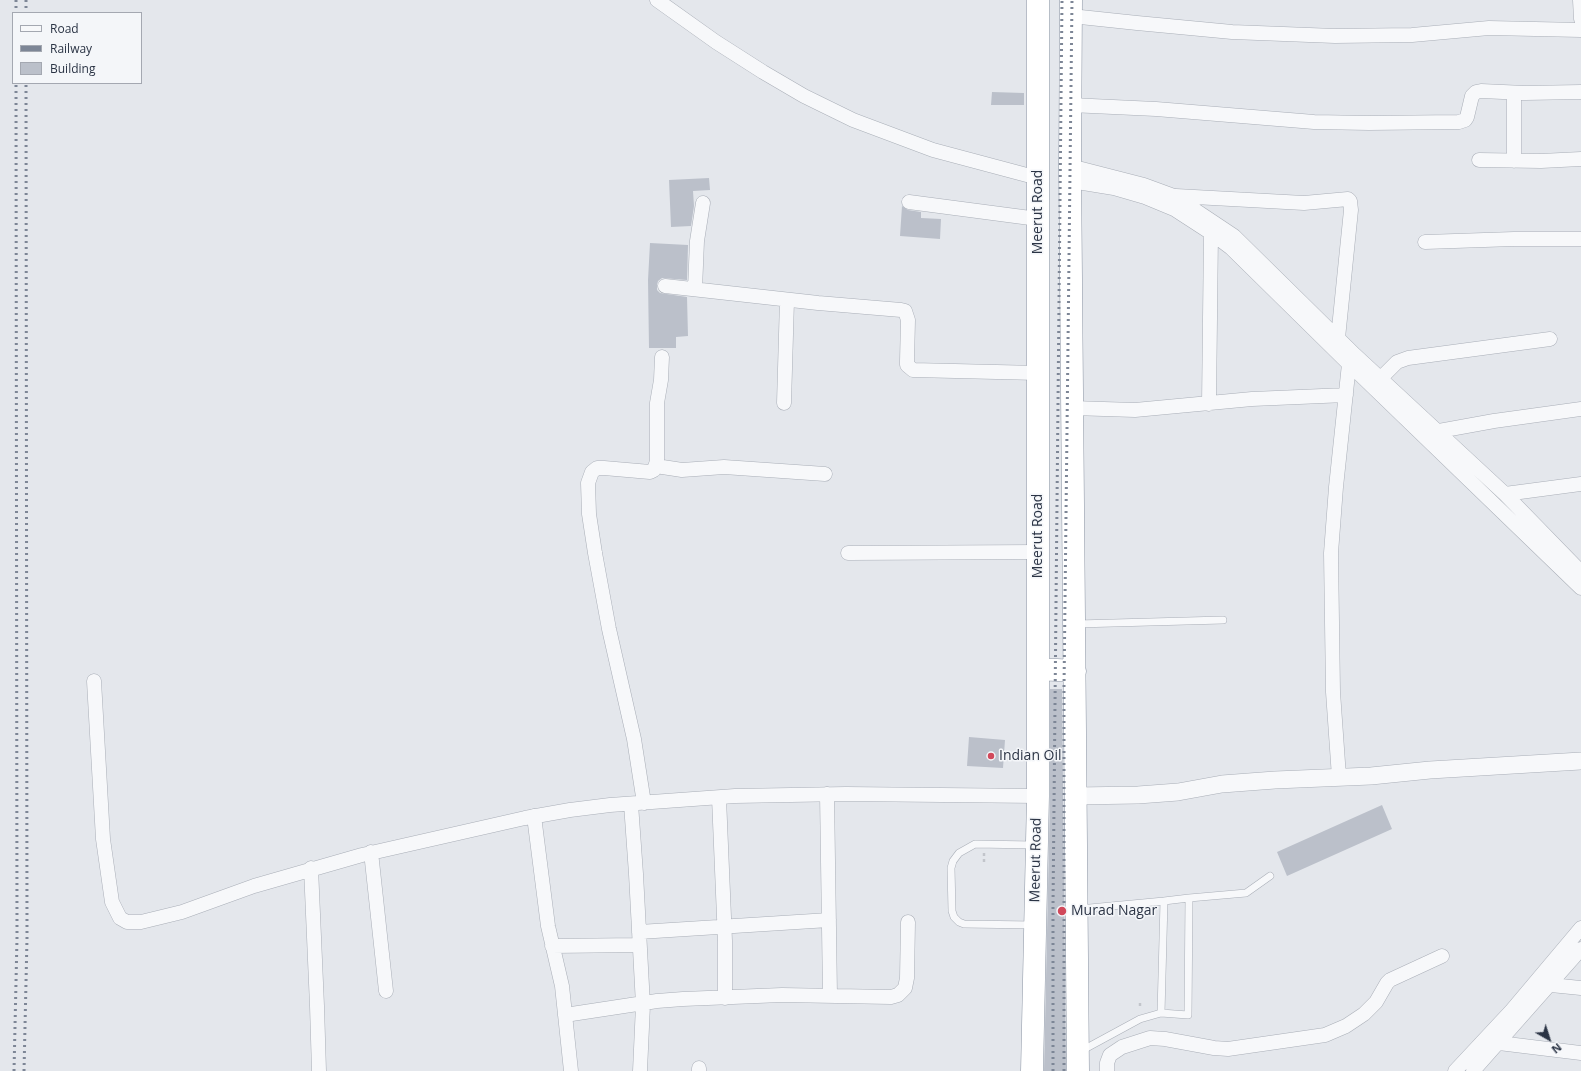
<!DOCTYPE html>
<html>
<head>
<meta charset="utf-8">
<style>
	body { margin:0 }
	#map { position:relative; width:1581px; height:1071px; overflow:hidden; background:#e4e7ec; font-family:"Open Sans",sans-serif }
	canvas { display:block }
	.legend { position:absolute; left:12px; top:12px; width:130px; height:72px; box-sizing:border-box; background:#f4f6f9; border:1px solid #a4a8b1; margin:0; padding:5px 7px; list-style:none; font-size:12px; color:#2b3445 }
	.legend li { display:flex; align-items:center; gap:8px; height:20px }
	.legend b { width:20px; border:1px solid #a4a8b1 }
	.north { position:absolute; left:1529px; top:1019px; width:40px; height:40px; -webkit-text-stroke:3px #f4f6f9; paint-order:stroke; rotate:141deg; font-size:11px; font-weight:700; line-height:16px; text-align:center; color:#2b3445 }
	.north::after { content:''; display:block; margin:auto; width:14px; height:18px; background:#2b3445; clip-path:polygon(50% 0,100% 100%,50% 72%,0 100%) }
</style>
</head>
<body>
<div id="map">
<canvas width="1581" height="1071"></canvas>
<ul class="legend">
<li><b style="height:5px;background:#f7f8fa"></b>Road</li>
<li><b style="height:5px;background:#7d8696"></b>Railway</li>
<li><b style="height:11px;background:#bbc0ca"></b>Building</li>
</ul>
<div class="north">N</div>
</div>
<script>
const ctx = document.querySelector('canvas').getContext('2d');
ctx.lineJoin = 'round';
function fill(path, color) {
  ctx.fillStyle = color;
  ctx.fill(path, 'evenodd');
}
function shape(rows) {
  const path = new Path2D();
  for (const r of rows) {
    path.moveTo(r[0], r[1]);
    for (let i = 2; i < r.length; i += 2) path.lineTo(r[i], r[i + 1]);
  }
  return path;
}
function stroke(path, color, width, dash) {
  ctx.strokeStyle = color;
  ctx.lineWidth = width;
  ctx.lineCap = dash ? 'butt' : 'round';
  ctx.setLineDash(dash || []);
  ctx.stroke(path);
}
function drawText(font, color, halo, rows, align = 'center') {
  ctx.font = font + ' "Open Sans",sans-serif';
  ctx.lineWidth = 3;
  ctx.setLineDash([]);
  ctx.textBaseline = 'middle';
  ctx.strokeStyle = halo;
  ctx.fillStyle = color;
  for (const [text, x, y, turn = 0] of rows) {
    ctx.save();
    ctx.translate(x, y);
    ctx.rotate((+turn || 0) * Math.PI / 180);
    ctx.textAlign = isNaN(turn) ? turn : align;
    if (halo) ctx.strokeText(text, 0, 0);
    ctx.fillText(text, 0, 0);
    ctx.restore();
  }
}
fill(shape([
	[992,92,1024,93,1024,105,991,105],
	[709,178,710,190,693,191,694,206,691,226,671,227,669,180],
	[902,206,908,210,921,212,921,218,941,219,940,239,900,236],
	[650,243,688,245,687,280,662,278,658,281,657,285,657,290,660,293,687,297,688,336,676,337,676,348,649,348,648,280],
	[1050,689,1062,689,1066,1071,1044,1071,1050,796],
	[969,737,1005,740,1003,768,967,766],
	[1382,805,1392,829,1287,876,1277,852]
]), '#bbc0ca');
const service = shape([
	[1077,624,1223,620],
	[1189,898,1246,893,1270,876],
	[1079,909,1164,901,1161,1013,1140,1019,1081,1051],
	[1033,925,964,924,959,922,954,917,952,911,951,868,953,861,959,853,975,844,1034,845],
	[1161,1013,1188,1015,1189,898,1164,901]
]);
const minor = shape([
	[657,0,716,42,763,72,804,96,853,120,933,150,1038,178],
	[1580,0,1581,19],
	[1071,16,1137,23,1232,32,1335,36,1412,35,1489,28,1581,30],
	[1514,93,1514,161],
	[1070,105,1156,109,1314,122,1369,123,1459,122,1465,120,1467,117,1472,96,1476,92,1481,91,1525,93,1581,92],
	[1479,160,1541,161,1581,159],
	[1070,166,1144,185,1174,196,1234,236,1355,355,1505,494,1581,572],
	[1071,181,1114,188,1145,197,1174,209,1211,233,1231,248,1349,364,1581,588],
	[1176,196,1304,203,1348,199,1350,201,1351,210,1338,338],
	[909,202,1038,219],
	[1425,242,1514,239,1581,239],
	[665,286,818,303,901,310,905,311,908,320,907,361,907,365,913,370,1038,373],
	[695,289,697,241,703,203],
	[1381,378,1397,362,1408,358,1550,339],
	[784,403,787,300],
	[1209,404,1211,233],
	[1072,408,1135,410,1252,399,1346,395],
	[1439,431,1494,421,1581,409],
	[656,466,682,470,724,467,825,474],
	[1505,494,1581,484],
	[848,553,1038,552],
	[94,681,103,839,112,902,120,918,127,922,141,922,182,912,254,886,362,855,525,818,570,810,610,805,735,796,846,794,1038,796],
	[1339,777,1333,692,1331,553,1336,487,1349,364],
	[827,794,830,995],
	[719,798,725,941,725,998],
	[644,803,634,739,609,629,595,553,589,514,588,483,592,472,597,468,604,468,650,472,654,470,657,461,657,403,661,380,662,357],
	[631,804,636,874,643,1005,640,1071],
	[534,816,548,926,562,986,571,1071],
	[371,852,386,991],
	[311,868,317,1006,319,1071],
	[639,932,829,920],
	[552,946,639,945],
	[1551,985,1581,988],
	[565,1015,657,1001,683,999,782,995,891,997,898,995,905,988,907,978,908,922],
	[1499,1043,1581,1053],
	[699,1071,699,1068],
	[1107,1071,1107,1063,1110,1055,1122,1047,1150,1038,1165,1039,1214,1048,1228,1049,1325,1035,1346,1026,1364,1014,1376,1002,1387,983,1390,980,1442,956],
	[1455,1071,1512,1010,1581,928],
	[1473,1071,1581,949]
]);
const tertiary = shape([
	[1076,796,1138,795,1178,792,1222,784,1275,780,1371,776,1430,770,1581,761]
]);
const trunk = shape([
	[1071,0,1070,166,1078,1071],
	[1038,669,1075,671],
	[1032,1071,1038,796,1038,0]
]);
stroke(service, '#a9aeb7', 8);
stroke(minor, '#a9aeb7', 15);
stroke(tertiary, '#a9aeb7', 18);
stroke(trunk, '#8b94a3', 23);
stroke(shape([
	[984,853,984,864],
	[1140,1003,1140,1009]
]), '#c2c5cb', 2.5, [3, 3]);
stroke(service, '#f7f8fa', 7);
stroke(minor, '#f7f8fa', 14);
stroke(tertiary, '#f7f8fa', 17);
stroke(trunk, '#fff', 22);
stroke(shape([
	[16,0,16,13],
	[26,0,26,13],
	[14,1071,17,938,16,83],
	[24,1071,27,938,26,83],
	[1053,1071,1053,907,1062,0],
	[1064,1071,1064,688,1072,0]
]), '#7d8696', 3, [2, 4]);
for (const [x, y, r, color] of [
	[991,756,4,"#d1495b"],
	[1062,911,5,"#d1495b"]
]) {
  const dot = new Path2D();
  dot.arc(x, y, r, 0, 2 * Math.PI);
  ctx.fillStyle = color;
  ctx.fill(dot);
  stroke(dot, '#f4f6f9', 1.5);
}
drawText('14px', '#2b3445', '#f4f6f9', [
	["Meerut Road",1038,212,-90],
	["Meerut Road",1038,536,-90],
	["Meerut Road",1036,860,-89]
]);
drawText('14px', '#2b3445', '#f4f6f9', [
	["Indian Oil",999,756],
	["Murad Nagar",1071,911]
], 'left');
</script>
</body>
</html>
